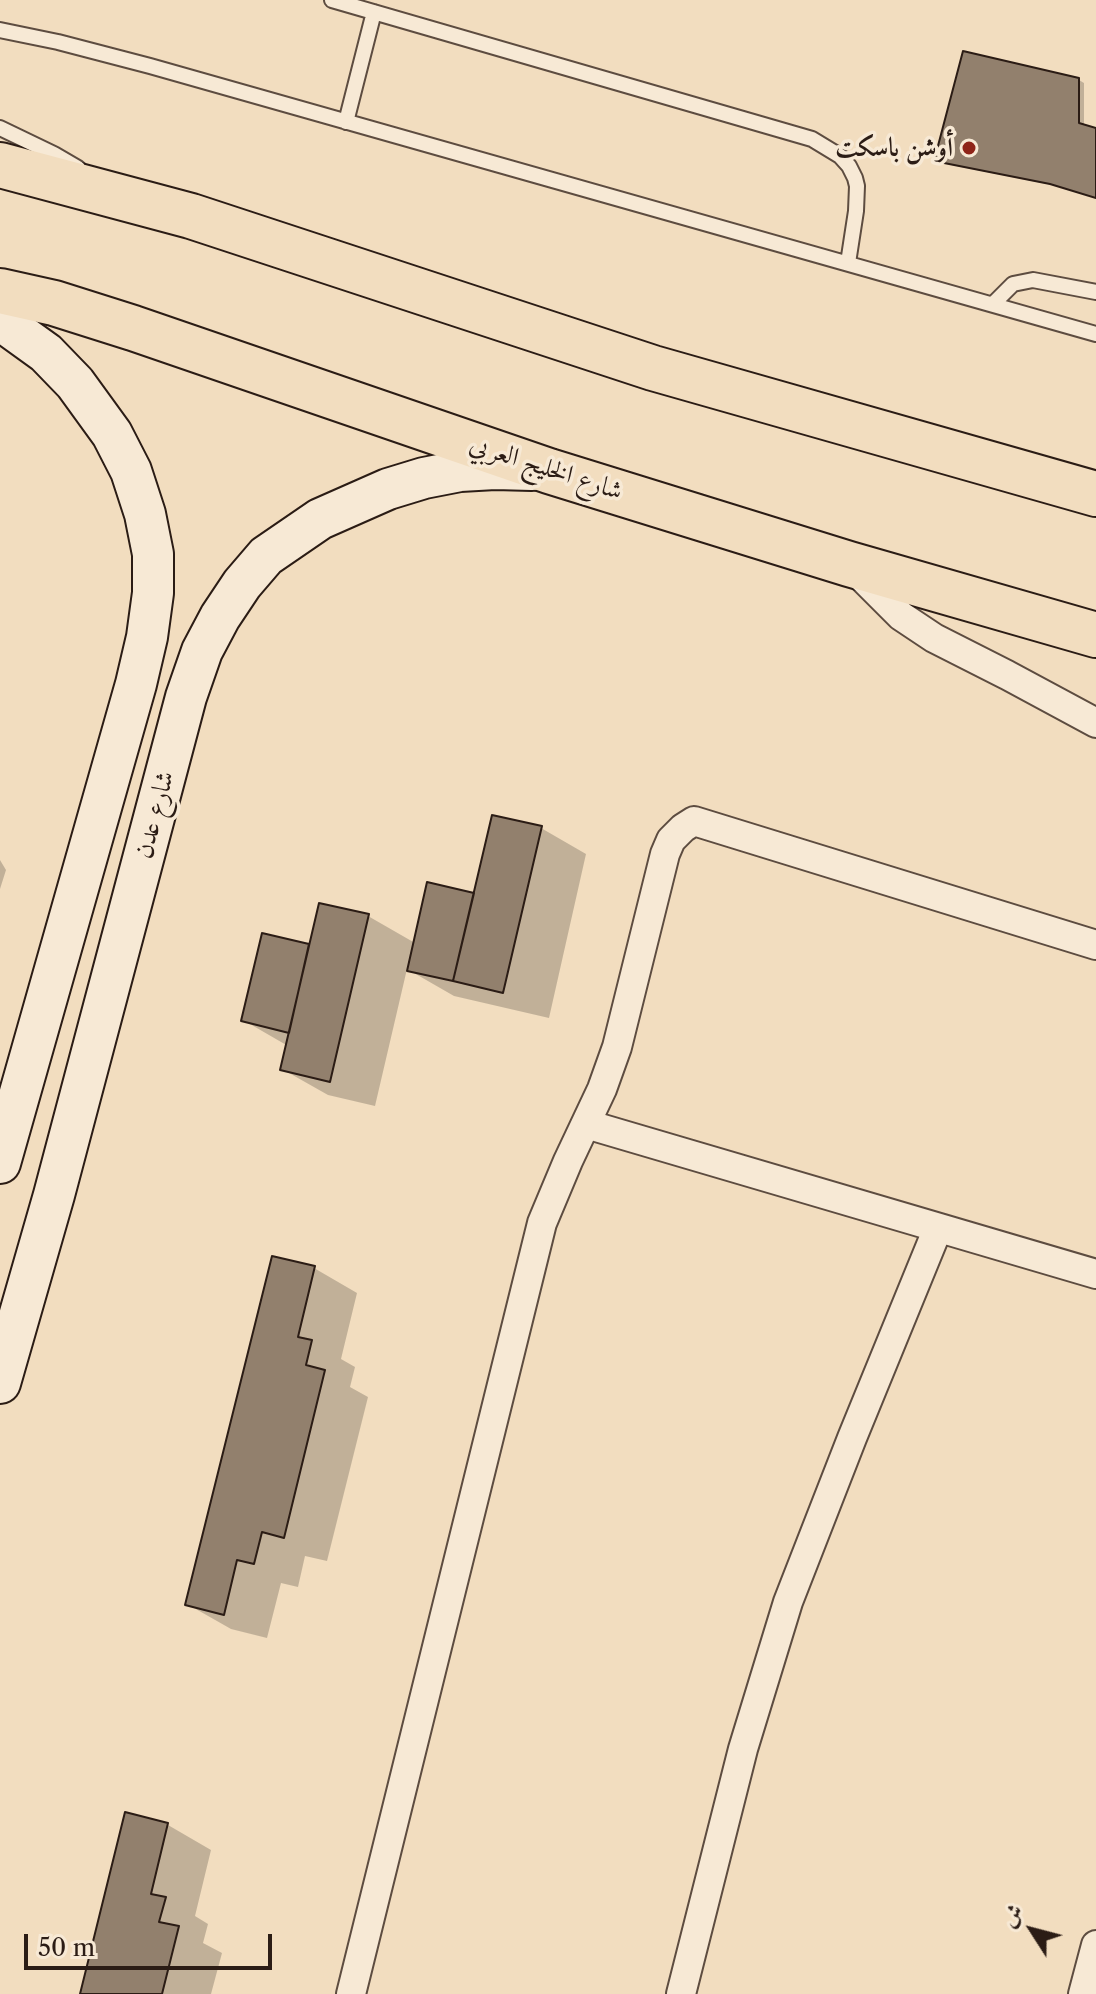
<!DOCTYPE html>
<html>
<head>
<meta charset="utf-8">
<style>
	body { margin:0 }
	#map { position:relative; width:1096px; height:1994px; overflow:hidden; background:#f2ddbf; font-family:"Libre Caslon Text",Amiri,serif }
	canvas { display:block }
	.north { position:absolute; left:992px; top:1890px; width:80px; height:80px; -webkit-text-stroke:6px #f7e9d5; paint-order:stroke; rotate:306deg; font-size:22px; font-weight:700; line-height:32px; text-align:center; color:#2b1c15 }
	.north::after { content:''; display:block; margin:auto; width:28px; height:36px; background:#2b1c15; clip-path:polygon(50% 0,100% 100%,50% 72%,0 100%) }
	.scale { position:absolute; left:24px; top:1934px; width:248px; height:36px; box-sizing:border-box; border:4px solid #2b1c15; border-top:0; padding-left:10px; font-size:24px; line-height:28px; white-space:nowrap; color:#2b1c15; -webkit-text-stroke:6px #f7e9d5; paint-order:stroke }
</style>
</head>
<body>
<div id="map">
<canvas width="1096" height="1994"></canvas>
<div class="north">ش</div>
<div class="scale">50 m</div>
</div>
<script>
const ctx = document.querySelector('canvas').getContext('2d');
ctx.lineJoin = 'round';
function fill(path, color) {
  ctx.fillStyle = color;
  ctx.fill(path, 'evenodd');
}
function shape(rows) {
  const path = new Path2D();
  for (const r of rows) {
    path.moveTo(r[0], r[1]);
    for (let i = 2; i < r.length; i += 2) path.lineTo(r[i], r[i + 1]);
  }
  return path;
}
function stroke(path, color, width, dash) {
  ctx.strokeStyle = color;
  ctx.lineWidth = width;
  ctx.lineCap = dash ? 'butt' : 'round';
  ctx.setLineDash(dash || []);
  ctx.stroke(path);
}
function drawText(font, color, halo, rows, align = 'center') {
  ctx.font = font + ' "Libre Caslon Text",Amiri,serif';
  ctx.lineWidth = 7;
  ctx.setLineDash([]);
  ctx.textBaseline = 'middle';
  ctx.strokeStyle = halo;
  ctx.fillStyle = color;
  for (const [text, x, y, turn = 0] of rows) {
    ctx.save();
    ctx.translate(x, y);
    ctx.rotate((+turn || 0) * Math.PI / 180);
    ctx.textAlign = isNaN(turn) ? turn : align;
    if (halo) ctx.strokeText(text, 0, 0);
    ctx.fillText(text, 0, 0);
    ctx.restore();
  }
}
fill(shape([
	[1079,80,1084,83,1084,126,1096,130,1096,197,1057,186,941,163,936,160],
	[541,828,586,854,549,1018,454,996,407,969,375,1106,328,1095,282,1069,288,1046,243,1020,263,935,311,946,368,916,415,943,476,895],
	[0,860,6,870,0,889],
	[314,1268,357,1293,341,1359,355,1367,350,1387,368,1397,327,1561,305,1556,298,1587,281,1583,267,1638,231,1629,187,1604],
	[127,1815,168,1825,211,1850,195,1916,208,1924,203,1943,222,1953,211,1994,82,1994]
]), '#0003');
const building = shape([
	[963,51,1079,78,1079,123,1096,128,1096,198,1050,184,934,161,963,51],
	[492,815,542,826,503,993,453,981,492,815],
	[427,882,474,893,453,981,407,971,427,882],
	[319,903,369,914,330,1082,280,1070,319,903],
	[262,933,309,944,289,1033,241,1021,262,933],
	[272,1256,315,1266,298,1337,312,1340,306,1365,325,1370,284,1538,262,1532,254,1564,237,1560,224,1615,185,1605,272,1256],
	[125,1812,168,1823,151,1894,166,1897,159,1922,179,1926,162,1994,80,1994,125,1812]
]);
fill(building, '#92806d');
stroke(building, '#2b1c15', 2);
const lane = shape([
	[332,0,812,139,840,156,849,166,855,178,857,186,856,211,848,263],
	[0,30,58,42,150,66,1096,334],
	[346,122,374,12],
	[0,128,54,154,78,168],
	[993,304,1013,284,1033,280,1096,292]
]);
const street = shape([
	[855,570,901,616,934,638,1007,675,1096,723],
	[586,1124,1096,1274],
	[351,1994,542,1223,568,1161,602,1089,617,1047,665,854,671,840,683,828,694,821,1096,945],
	[681,1994,743,1749,788,1602,852,1438,938,1228],
	[1083,1994,1096,1945]
]);
const secondary = shape([
	[0,320,46,353,75,383,112,434,131,471,145,514,153,554,153,593,147,637,136,684,0,1163],
	[0,1383,54,1195,186,697,202,651,220,617,242,584,266,556,320,519,388,489,424,478,460,471,495,469,532,470]
]);
const primary = shape([
	[0,165,191,216,653,368,1096,494],
	[0,291,54,303,133,328,549,471,849,564,1096,635]
]);
stroke(lane, '#5d4c40', 18);
stroke(street, '#5d4c40', 32);
stroke(secondary, '#2b1c15', 44);
stroke(primary, '#2b1c15', 48);
stroke(lane, '#f7e9d5', 14);
stroke(street, '#f7e9d5', 28);
stroke(secondary, '#f7e9d5', 40);
stroke(primary, '#f2ddbf', 44);
for (const [x, y, r, color] of [
	[969,148,8,"#8f2418"]
]) {
  const dot = new Path2D();
  dot.arc(x, y, r, 0, 2 * Math.PI);
  ctx.fillStyle = color;
  ctx.fill(dot);
  stroke(dot, '#f7e9d5', 3);
}
drawText('bold 26px', '#2b1c15', '#f7e9d5', [
	["أوشن باسكت",953,148]
], 'right');
drawText('26px', '#2b1c15', '#f7e9d5', [
	["شارع الخليج العربي",546,468,18],
	["شارع عدن",155,815,-75]
]);
</script>
</body>
</html>
